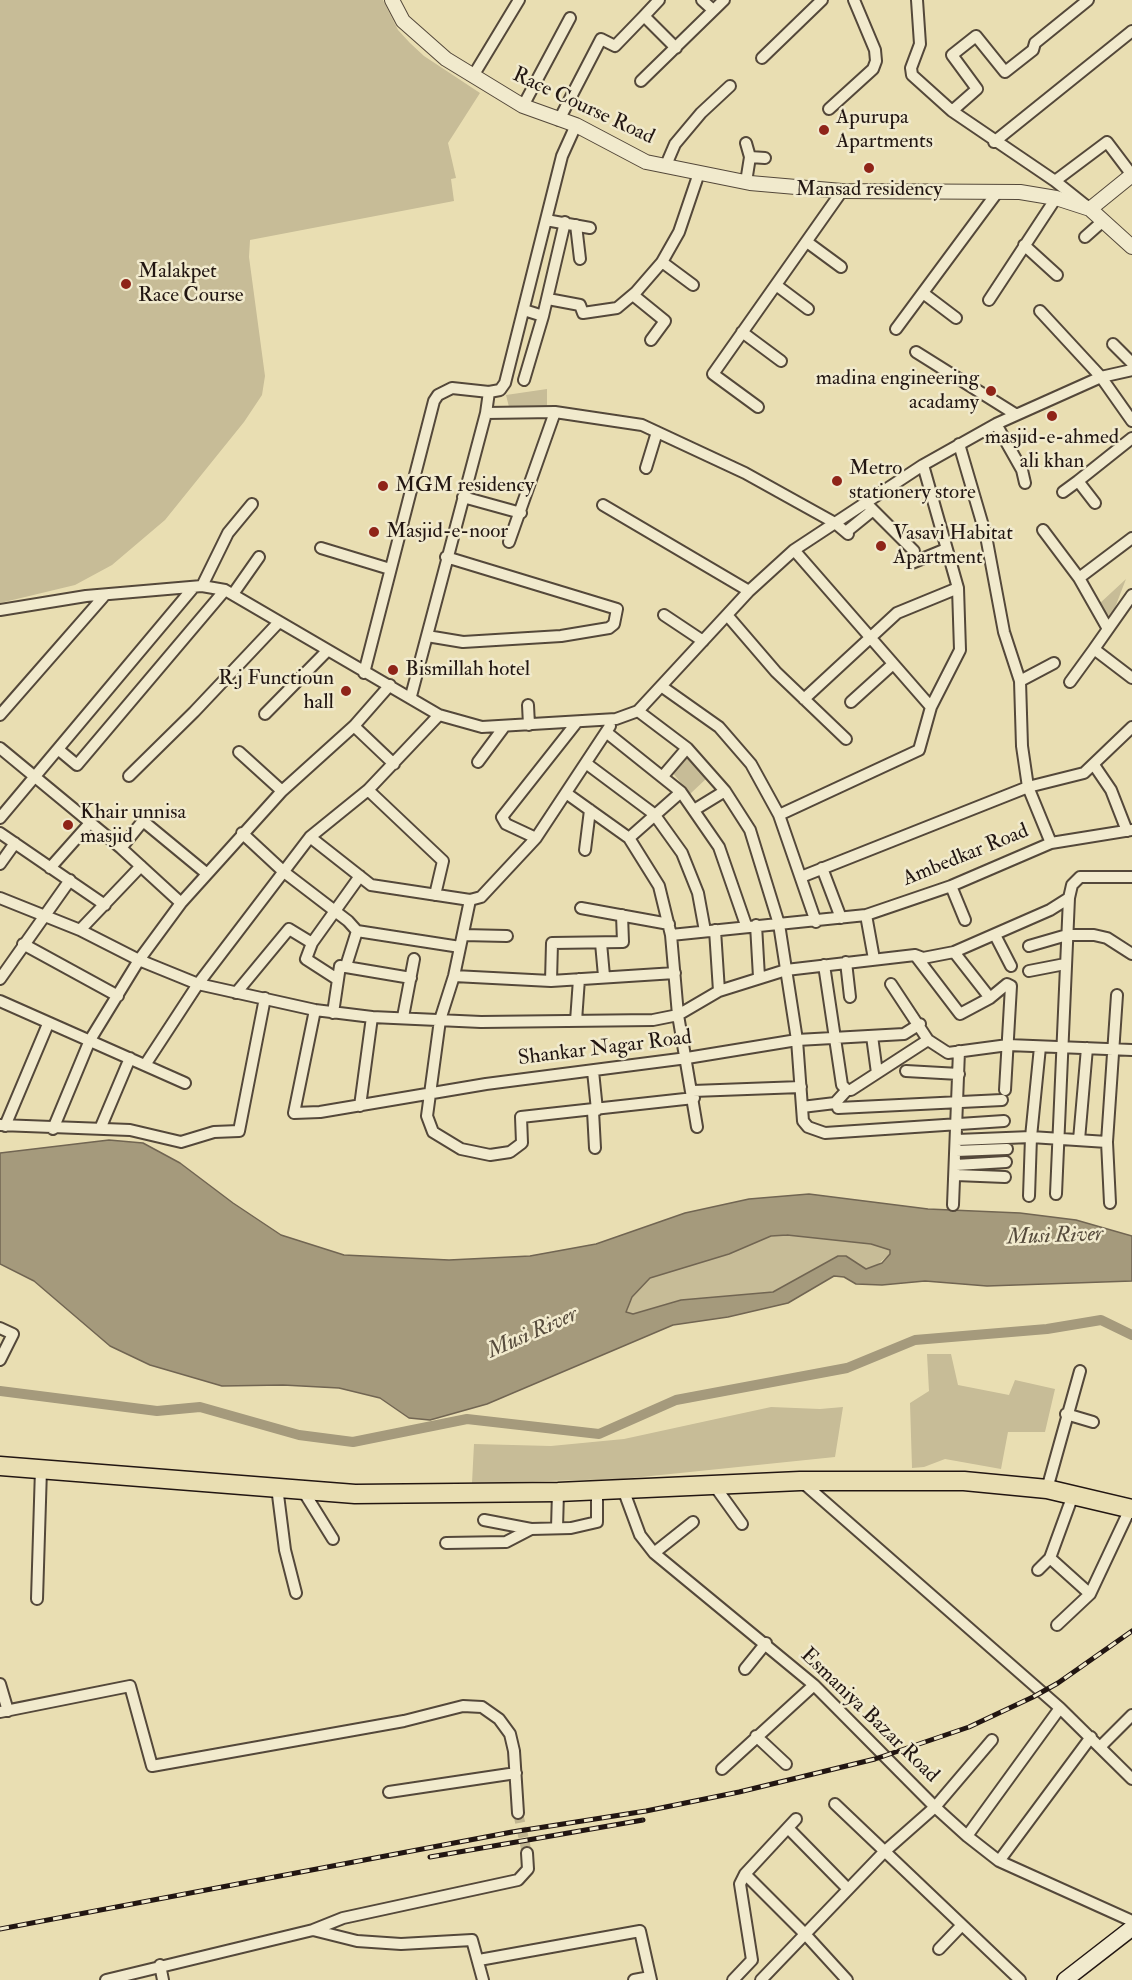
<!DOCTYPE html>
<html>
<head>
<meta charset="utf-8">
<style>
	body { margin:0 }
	canvas { display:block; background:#e9deb2 }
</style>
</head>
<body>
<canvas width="1132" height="1980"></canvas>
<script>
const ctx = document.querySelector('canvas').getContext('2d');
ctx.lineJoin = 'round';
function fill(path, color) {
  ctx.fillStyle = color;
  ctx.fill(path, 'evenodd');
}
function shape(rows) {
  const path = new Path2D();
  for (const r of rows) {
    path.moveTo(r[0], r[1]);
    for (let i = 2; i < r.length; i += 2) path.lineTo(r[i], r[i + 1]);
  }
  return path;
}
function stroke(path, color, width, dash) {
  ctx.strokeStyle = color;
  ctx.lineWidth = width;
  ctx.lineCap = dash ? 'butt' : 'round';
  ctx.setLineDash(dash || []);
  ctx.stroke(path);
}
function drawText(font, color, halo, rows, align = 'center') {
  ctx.font = font + ' "IM FELL Double Pica",serif';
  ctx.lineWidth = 5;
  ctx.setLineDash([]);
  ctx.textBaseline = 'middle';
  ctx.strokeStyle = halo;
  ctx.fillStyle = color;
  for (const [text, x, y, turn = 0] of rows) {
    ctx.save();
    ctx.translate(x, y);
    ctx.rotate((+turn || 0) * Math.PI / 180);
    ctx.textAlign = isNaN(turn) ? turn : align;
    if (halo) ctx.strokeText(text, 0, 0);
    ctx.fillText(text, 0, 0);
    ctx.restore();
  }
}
fill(shape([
	[0,0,383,0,398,30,410,43,424,56,480,93,448,143,456,178,451,179,454,201,250,240,249,257,265,376,262,395,244,422,165,520,112,565,75,585,0,603],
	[547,389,547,407,509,407,506,395],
	[1126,579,1111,618,1099,604],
	[684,755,707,778,690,794,672,772],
	[787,1235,872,1244,890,1249,890,1254,872,1269,866,1269,846,1256,830,1260,823,1266,773,1292,681,1300,633,1314,626,1312,632,1297,650,1278,729,1254,771,1236],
	[927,1354,951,1354,958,1385,1009,1395,1015,1380,1055,1389,1045,1432,1008,1432,1001,1469,945,1459,924,1467,912,1468,910,1403,929,1391],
	[771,1407,820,1409,843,1407,835,1457,622,1479,472,1483,474,1444,551,1446,624,1439]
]), '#c7bc97');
const water = shape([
	[109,1140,143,1143,180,1163,233,1203,281,1235,344,1255,449,1260,530,1256,596,1244,685,1213,749,1199,809,1194,928,1209,1020,1213,1076,1220,1132,1236,1132,1281,987,1286,925,1281,882,1285,856,1284,844,1277,834,1276,788,1303,728,1317,673,1325,487,1404,430,1420,409,1418,380,1398,339,1388,283,1385,222,1386,150,1365,110,1346,34,1281,0,1264,0,1153,109,1140],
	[787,1235,871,1244,890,1250,890,1254,882,1263,866,1269,846,1256,838,1256,773,1292,681,1300,633,1314,626,1312,632,1297,650,1278,729,1254,771,1236,787,1235]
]);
fill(water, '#a59a7c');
stroke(water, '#716552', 1.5);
stroke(shape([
	[0,1391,157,1411,200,1407,299,1435,353,1442,467,1419,599,1434,676,1400,847,1368,915,1340,1047,1329,1101,1320,1132,1335]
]), '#a59a7c', 10);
stroke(shape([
	[518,1813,527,1853]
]), '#c1b692', 10, [10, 5]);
const minor = shape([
	[702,0,713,10],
	[917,0,920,44,911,68,912,75,952,111,1055,181,1085,205],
	[644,16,659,0],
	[762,58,822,0],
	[473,76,519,0],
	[641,81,724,0],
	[523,106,570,18],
	[829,109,873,69,876,61,875,50,854,0],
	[952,111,977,89,952,55,976,36,1005,72,1033,50,1035,43,1088,0],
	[559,120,601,39,615,46,644,16,676,48],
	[994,142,1132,31],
	[750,157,765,158],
	[666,165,675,144,701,113,730,86],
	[1055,181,1107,142,1132,175],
	[746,182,750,157,746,143],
	[546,220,590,228],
	[576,225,580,259],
	[1085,237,1103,221],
	[807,242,841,267],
	[1024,245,1057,275],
	[662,262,693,285],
	[776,285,808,309],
	[923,293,956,318],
	[633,295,665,321,651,340],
	[548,299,580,305,583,313,617,308,636,292,662,262,679,232,699,173],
	[989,300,1056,198],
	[524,310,543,316,524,380],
	[1040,311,1101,377,1132,421],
	[543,316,565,222],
	[896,329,996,194],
	[742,332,781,361],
	[1113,344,1132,363],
	[916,352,1015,414],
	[489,392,500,390,505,383,562,156,576,125],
	[758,407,713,374,842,191],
	[996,424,1022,470,1025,483],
	[959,444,986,536,1004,632,1020,681,1022,746,1028,787,1051,843],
	[646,468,657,432],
	[1078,481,1132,438],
	[1063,492,1078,481,1095,503],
	[463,497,521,513],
	[866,503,914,551],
	[603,505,749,591],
	[1043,530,1079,578,1108,629],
	[846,532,873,510],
	[509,542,555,412],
	[321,548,390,569],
	[794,550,931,707],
	[912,563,946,549],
	[1079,578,1132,538],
	[202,586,228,533,252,504],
	[233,594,259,557],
	[1132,595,1094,649,1132,678],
	[0,610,86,596,202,586,225,590,439,715,482,727,616,719,638,711,749,591,794,550,923,465,996,424,1101,377,1132,370],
	[664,615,703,641],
	[727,615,776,672,846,739],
	[427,636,463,642,561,636,609,628,614,624,617,609,446,557],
	[364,673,434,401,438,395,452,388,489,392,486,413],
	[1020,681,1054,663],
	[1070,682,1094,649],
	[661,686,719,727,751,764,779,815,816,922],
	[411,696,486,413,555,412,642,425,745,473,835,523,848,534],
	[804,699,897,613,958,588],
	[851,702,893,664],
	[528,705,529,725],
	[638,711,687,748,725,791,750,830,779,924,797,1040,803,1121,808,1127,825,1133,1004,1121],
	[265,714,327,651],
	[0,715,105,595],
	[354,726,394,764],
	[606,732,681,792,719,847,746,925],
	[0,748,121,848,181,903],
	[59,750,77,765,225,590],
	[239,752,282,791],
	[478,762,504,727],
	[587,764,654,814,682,853,698,893,705,931],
	[1094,765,1111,790,1127,831],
	[129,776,194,712,279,622],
	[663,776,687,748],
	[368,790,443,861,435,895],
	[566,793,629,838,659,886,671,935,678,1015,697,1127],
	[694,810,725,791],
	[779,815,919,750,931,707,960,650,958,588,923,465],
	[0,818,193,588],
	[0,833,105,905],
	[242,833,284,872,348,921,357,931],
	[310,837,371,885,470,900,454,976,440,1020,427,1116,433,1132,461,1149,490,1155,510,1152,522,1143,521,1117,694,1098],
	[536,838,506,824,502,817,577,722],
	[629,838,681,792],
	[121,848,143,821,206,873],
	[585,850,590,810],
	[0,864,15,843],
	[50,868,90,823],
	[822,868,841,918],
	[801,877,1028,787,1084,773,1132,727],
	[951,886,965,920],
	[0,898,80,930,139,960,198,984,315,1010,372,1017,481,1022,653,1020,678,1015,719,991,786,970,915,955,923,958,954,952,1050,910,1069,898,1072,885,1080,877,1132,877],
	[470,900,481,897,536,838,610,726],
	[581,908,669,924],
	[866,915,874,959],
	[756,925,759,977],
	[80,930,141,866],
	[715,930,719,991],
	[463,935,507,936],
	[671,935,866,915,951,886,1051,843,1132,830],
	[995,935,1011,966],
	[312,943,306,959,337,979],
	[601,943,604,976],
	[23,944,118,996],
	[1029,946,1067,935,1094,935,1107,938,1132,954],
	[954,952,990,998],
	[915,955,960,1014,990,998,1007,984,1011,986,1005,1090],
	[846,962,850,997],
	[824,965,842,1085,847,1090,851,1090,928,1040,948,1053,1008,1045,1132,1050],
	[346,966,357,931,460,947],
	[1029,971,1065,964],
	[454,976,551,981,675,973],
	[0,979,70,880],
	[551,981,552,943,623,942,622,915],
	[891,984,928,1040],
	[236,993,289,929,312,943,360,876],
	[0,1001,185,1083],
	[315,1010,294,1113,320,1112,486,1084,687,1058,797,1040,904,1034,920,1024],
	[333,1013,340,966,411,978],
	[403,1017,414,959],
	[576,1021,579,979],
	[872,1036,877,1073],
	[145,1065,198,984,310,837,368,790,439,715],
	[593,1071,597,1110],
	[906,1071,959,1074],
	[693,1091,801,1087],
	[360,1106,372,1017],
	[802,1107,835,1103,847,1090],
	[838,1108,1002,1100],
	[593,1111,595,1148],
	[0,1125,130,1130,181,1142,214,1132,239,1131,265,998],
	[5,1126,48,1024],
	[53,1129,90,1040,139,960,181,903,282,791,354,726,390,685],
	[100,1129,130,1058],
	[957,1140,1031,1137,1107,1142],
	[1079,1140,1087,1048],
	[956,1151,1007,1149],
	[956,1165,1006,1162],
	[956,1175,1005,1177],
	[1056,1194,1069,898],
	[1029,1196,1031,1137,1040,1047],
	[1110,1203,1107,1142,1117,995],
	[953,1205,959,1051],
	[0,1328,13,1334,0,1360],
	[1066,1414,1093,1422],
	[801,1481,1060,1708,1132,1779],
	[714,1485,742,1524],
	[277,1487,285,1550,296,1593],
	[302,1489,333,1539],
	[623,1489,640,1535,654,1553,814,1685,935,1807,967,1836,999,1861,1132,1921],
	[1047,1489,1080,1371],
	[484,1520,531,1529],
	[557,1528,558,1492],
	[446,1543,506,1542,531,1529,571,1528,597,1522,597,1490],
	[654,1553,693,1522],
	[1050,1558,1090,1594],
	[1038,1570,1050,1558,1073,1495],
	[37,1599,41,1469],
	[1057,1625,1090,1594,1130,1509],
	[745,1669,766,1643],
	[0,1684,8,1711],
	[0,1712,130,1686,152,1766,404,1721,463,1706,482,1707,499,1719,510,1734,514,1751,518,1813],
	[756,1736,786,1764],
	[1100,1747,1132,1715],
	[722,1769,814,1685],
	[389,1792,516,1773],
	[835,1804,1020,1980],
	[788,1828,848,1889],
	[967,1836,1060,1708],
	[999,1861,1091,1737],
	[745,1874,805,1934,847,1980],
	[313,1930,357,1941,401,1944,472,1940,483,1980],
	[939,1949,962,1925],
	[479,1960,640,1931,651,1980],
	[160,1965,163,1980],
	[106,1980,313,1930,343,1918,518,1880,528,1869,527,1853],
	[634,1980,650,1977],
	[733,1980,752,1960,740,1884,745,1874,796,1819],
	[761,1980,884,1852,935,1807,992,1740]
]);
const tertiary = shape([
	[392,0,403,21,446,59,523,106,576,125,646,162,750,183,842,191,1020,192,1056,198,1090,209,1132,247],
	[1090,209,1132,175]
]);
const secondary = shape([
	[1065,1980,1132,1928]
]);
const trunk = shape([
	[0,1466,355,1494,558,1492,800,1481,964,1481,1047,1489,1132,1509]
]);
stroke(minor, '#54483a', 14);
stroke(tertiary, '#54483a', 16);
stroke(secondary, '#221612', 18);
stroke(trunk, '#221612', 21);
stroke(minor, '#f1eacd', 10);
stroke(tertiary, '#f1eacd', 14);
stroke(secondary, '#f1eacd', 15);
stroke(trunk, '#e9deb2', 18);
const rail = shape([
	[430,1857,643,1820],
	[0,1929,512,1832,646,1811,739,1792,875,1759,969,1727,1033,1697,1058,1683,1132,1631]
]);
stroke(rail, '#221612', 5);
stroke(rail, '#f1eacd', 3, [9]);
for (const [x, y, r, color] of [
	[824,130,6,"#8f2418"],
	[869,168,6,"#8f2418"],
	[126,284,6,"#8f2418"],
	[991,391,6,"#8f2418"],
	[1052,416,6,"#8f2418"],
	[837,481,6,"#8f2418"],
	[383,486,6,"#8f2418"],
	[374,532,6,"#8f2418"],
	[881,546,6,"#8f2418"],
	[393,670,6,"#8f2418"],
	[346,691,6,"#8f2418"],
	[68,825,6,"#8f2418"]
]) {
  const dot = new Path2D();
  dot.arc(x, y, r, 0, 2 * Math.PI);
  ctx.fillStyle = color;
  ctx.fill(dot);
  stroke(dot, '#f1eacd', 2);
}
drawText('21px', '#221612', '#f1eacd', [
	["Race Course Road",583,107,25],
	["Ambedkar Road",966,856,-22],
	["Shankar Nagar Road",605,1049,-7],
	["Esmaniya Bazar Road",869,1716,44]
]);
drawText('21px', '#221612', '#f1eacd', [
	["Apurupa",836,118],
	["Apartments",836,142],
	["Mansad residency",869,190,"center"],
	["Malakpet",138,272],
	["Race Course",138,296],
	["madina engineering",979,379,"right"],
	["acadamy",979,403,"right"],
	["masjid-e-ahmed",1052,438,"center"],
	["ali khan",1052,462,"center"],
	["Metro",849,469],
	["stationery store",849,493],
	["MGM residency",395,486],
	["Masjid-e-noor",386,532],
	["Vasavi Habitat",893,534],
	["Apartment",893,558],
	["Bismillah hotel",405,670],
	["R.j Functioun",334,679,"right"],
	["hall",334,703,"right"],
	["Khair unnisa",80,813],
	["masjid",80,837]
], 'left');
drawText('italic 22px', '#564b3c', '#f1eacd', [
	["Musi River",1055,1237,-2],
	["Musi River",533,1334,-24]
]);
</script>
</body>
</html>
